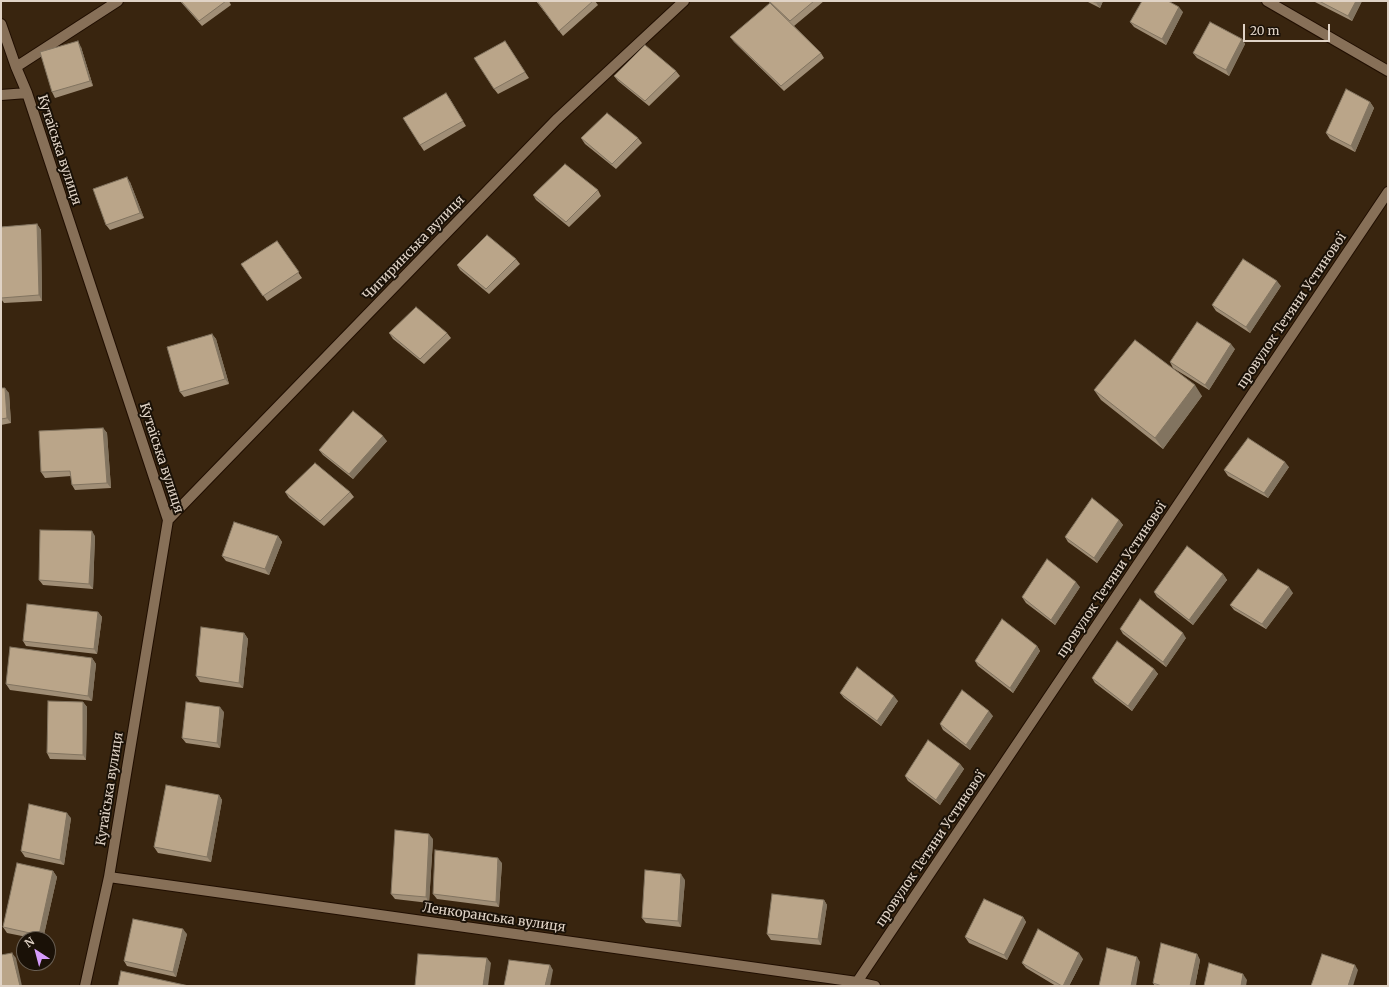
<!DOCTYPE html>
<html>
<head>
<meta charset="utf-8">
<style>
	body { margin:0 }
	#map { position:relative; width:1389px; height:987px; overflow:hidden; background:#39250f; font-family:Merriweather,serif }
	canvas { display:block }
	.frame { position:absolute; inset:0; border:2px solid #e0d3c6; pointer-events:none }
	.north { position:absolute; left:16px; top:931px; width:40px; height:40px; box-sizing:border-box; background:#1a1107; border:1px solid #695f53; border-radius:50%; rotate:324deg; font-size:11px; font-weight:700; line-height:16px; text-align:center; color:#e0d3c6 }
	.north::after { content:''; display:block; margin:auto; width:14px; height:18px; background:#d59bfa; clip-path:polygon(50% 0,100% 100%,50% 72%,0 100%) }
	.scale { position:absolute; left:1243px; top:24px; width:87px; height:18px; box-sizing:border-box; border:2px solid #e0d3c6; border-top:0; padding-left:5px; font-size:12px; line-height:14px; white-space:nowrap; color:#e0d3c6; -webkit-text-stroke:3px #1a1107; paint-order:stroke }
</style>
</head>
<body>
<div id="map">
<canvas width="1389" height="987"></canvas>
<div class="frame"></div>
<div class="north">N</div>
<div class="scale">20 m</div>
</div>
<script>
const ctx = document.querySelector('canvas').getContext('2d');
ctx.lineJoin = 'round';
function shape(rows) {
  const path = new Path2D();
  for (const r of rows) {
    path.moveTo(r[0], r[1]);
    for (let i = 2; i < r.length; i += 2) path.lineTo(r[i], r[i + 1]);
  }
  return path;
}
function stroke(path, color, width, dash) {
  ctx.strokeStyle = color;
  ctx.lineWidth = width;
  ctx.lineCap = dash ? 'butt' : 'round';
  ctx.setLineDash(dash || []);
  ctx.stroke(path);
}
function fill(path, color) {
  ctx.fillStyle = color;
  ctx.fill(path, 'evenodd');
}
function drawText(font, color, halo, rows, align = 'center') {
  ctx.font = font + ' Merriweather,serif';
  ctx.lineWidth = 4;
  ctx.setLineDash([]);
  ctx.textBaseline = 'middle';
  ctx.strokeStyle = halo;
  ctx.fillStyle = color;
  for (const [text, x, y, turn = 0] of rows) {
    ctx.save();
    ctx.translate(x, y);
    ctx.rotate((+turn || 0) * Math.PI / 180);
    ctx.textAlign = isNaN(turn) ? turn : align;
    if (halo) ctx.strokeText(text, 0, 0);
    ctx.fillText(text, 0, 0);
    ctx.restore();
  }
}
const minor = shape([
	[1267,1,1388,71],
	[1,24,16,67,27,93,168,520,109,877,85,986],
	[16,67,118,1],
	[1,95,27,93],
	[168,520,556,120,684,1],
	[109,877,857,982,875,986],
	[857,982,1388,192]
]);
stroke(minor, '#200e00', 12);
stroke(minor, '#877058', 10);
fill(shape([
	[180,1,229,1,231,5,202,26],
	[536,1,595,1,598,5,563,36],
	[768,1,824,1,794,26,821,53,824,58,784,91,734,42,730,37,779,12],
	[1086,1,1103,1,1100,8],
	[1313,1,1362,1,1352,21],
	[1183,12,1166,45,1134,27,1130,22],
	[1242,39,1245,44,1229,76,1197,58,1193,53],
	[505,41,529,78,498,94,494,89],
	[81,47,93,86,55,98,52,92],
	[676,71,680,76,649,106,618,81,614,76],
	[450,99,466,126,424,151,420,145],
	[1370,102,1374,108,1355,152,1330,139,1326,133],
	[581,138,638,138,642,143,616,169,585,144],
	[130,182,144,218,110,230,106,225],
	[598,190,601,196,569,227,536,200,533,195],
	[37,224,41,230,42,301,4,303,1,299,1,227],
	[277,241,302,278,267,301,241,264],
	[516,259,520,264,489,294,460,270,457,265],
	[1281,286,1250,333,1216,311,1212,305],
	[389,333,447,333,451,338,424,364,393,339],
	[212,334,216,339,229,384,184,397,180,392],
	[1235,349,1209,390,1173,368,1170,362],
	[1,388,9,393,11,423,1,425],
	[1094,390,1202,396,1163,449,1101,400],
	[103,428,107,433,111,488,75,490,72,485,71,476,45,478,41,472],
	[387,441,353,479,323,455,319,450],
	[1289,467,1268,498,1228,476,1224,470],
	[285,492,350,492,354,497,324,526,289,498],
	[1119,520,1123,525,1097,563,1068,542,1065,537],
	[95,536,93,589,43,585,39,580],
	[278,536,282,542,269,575,226,561,222,556],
	[1223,574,1227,580,1193,625,1157,597,1154,592],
	[1080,587,1055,625,1026,603,1022,597],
	[1293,593,1266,629,1234,610,1230,605],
	[98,612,102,617,97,654,26,646,23,641],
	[1120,629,1186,638,1166,667,1123,634],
	[244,633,248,639,243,688,200,682,196,676],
	[1037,646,1040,651,1013,693,978,666,975,661],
	[92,658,96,664,92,701,10,690,6,684],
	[1154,669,1158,674,1132,711,1095,683,1092,678],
	[840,693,898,701,881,726,844,698],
	[83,702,87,707,86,760,50,759,47,753],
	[224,712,220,748,186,743,182,738],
	[993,716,970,750,943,730,940,724],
	[960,764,964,769,940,805,908,781,905,776],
	[219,795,222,800,211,862,158,853,154,847],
	[71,818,64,865,25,857,21,851],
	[433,839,429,903,395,899,391,894],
	[502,863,499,907,437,899,433,894],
	[53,871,57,877,43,939,37,939,7,933,3,927],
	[685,880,681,927,646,923,642,918],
	[824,900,827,905,821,945,771,940,767,934],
	[1023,917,1026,922,1007,960,969,943,965,937],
	[187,934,176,977,127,966,124,961],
	[1197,954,1200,960,1195,986,1155,986,1153,983],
	[1083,959,1069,986,1056,986,1026,968,1022,963]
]), '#a08e76');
fill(shape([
	[1097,1,1103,1,1100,8,1096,3],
	[1356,1,1362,1,1352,21,1348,16],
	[1179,7,1183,12,1166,45,1162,39],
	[1242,39,1245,44,1229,76,1226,70],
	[78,41,81,47,93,86,90,81],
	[1370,102,1374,108,1355,152,1351,146],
	[127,177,130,182,144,218,140,213],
	[37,224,41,230,42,301,39,295],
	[1277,281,1281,286,1250,333,1246,327],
	[212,334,216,339,229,384,225,379],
	[1231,344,1235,349,1209,390,1205,385],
	[1195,385,1202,396,1163,449,1155,438],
	[5,388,9,393,11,423,7,418],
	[103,428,107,433,111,488,107,483],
	[383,436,387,441,353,479,349,474],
	[1285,462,1289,467,1268,498,1264,493],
	[1119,520,1123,525,1097,563,1094,558],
	[92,531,95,536,93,589,89,584],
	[278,536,282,542,269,575,265,569],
	[1223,574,1227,580,1193,625,1189,620],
	[1076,582,1080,587,1055,625,1051,620],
	[1289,587,1293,593,1266,629,1262,624],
	[98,612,102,617,97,654,94,649],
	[244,633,248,639,243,688,239,683],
	[1183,633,1186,638,1166,667,1163,662],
	[1037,646,1040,651,1013,693,1010,688],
	[92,658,96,664,92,701,88,696],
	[1154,669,1158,674,1132,711,1128,706],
	[894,696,898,701,881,726,877,721],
	[83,702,87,707,86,760,83,755],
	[220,707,224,712,220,748,217,743],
	[989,711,993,716,970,750,966,745],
	[960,764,964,769,940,805,936,800],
	[219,795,222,800,211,862,207,857],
	[67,813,71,818,64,865,60,860],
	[429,834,433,839,429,903,426,897],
	[498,858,502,863,499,907,496,902],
	[53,871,57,877,43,939,42,939,39,935],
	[681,874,685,880,681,927,678,921],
	[824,900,827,905,821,945,818,939],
	[1023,917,1026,922,1007,960,1004,955],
	[183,929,187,934,176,977,173,972],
	[12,953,16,958,22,986,20,986],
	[1079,953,1083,959,1069,986,1063,986],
	[1197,954,1200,960,1195,986,1190,986],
	[1137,957,1140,962,1136,986,1131,986],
	[487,958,491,963,488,986,483,986],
	[550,965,553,970,550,986,545,986],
	[1355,965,1358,970,1353,986,1348,986],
	[1243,974,1247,980,1246,986,1241,986]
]), '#827460');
const building = shape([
	[181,1,226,1,199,21,181,1],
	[537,1,593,1,559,31,537,1],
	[769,1,814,1,790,21,769,1],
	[1092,1,1097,1,1096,3,1092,1],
	[1142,1,1168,1,1179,7,1162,39,1130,22,1142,1],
	[1319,1,1356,1,1348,16,1319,1],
	[770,3,821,53,781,86,730,37,770,3],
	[1210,22,1242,39,1226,70,1193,53,1210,22],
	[78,41,90,81,52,92,40,52,78,41],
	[505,41,525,72,494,89,474,58,505,41],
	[645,45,676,71,645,101,614,76,645,45],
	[1346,89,1370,102,1351,146,1326,133,1346,89],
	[446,93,463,121,420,145,403,118,446,93],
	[607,113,638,138,612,164,581,138,607,113],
	[565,164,598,190,566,222,533,195,565,164],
	[127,177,140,213,106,225,93,189,127,177],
	[37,224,39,295,1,298,1,227,37,224],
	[487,235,516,259,486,289,457,265,487,235],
	[277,241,299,272,263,296,241,264,277,241],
	[1243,259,1277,281,1246,327,1212,305,1243,259],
	[416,307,447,333,420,359,389,333,416,307],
	[1197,322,1231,344,1205,385,1170,362,1197,322],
	[212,334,225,379,180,392,167,347,212,334],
	[1135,340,1195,385,1155,438,1094,390,1135,340],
	[1,388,5,388,7,418,1,419,1,388],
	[353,411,383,436,349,474,319,450,353,411],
	[103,428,107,483,72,485,70,471,41,472,39,431,103,428],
	[1248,438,1285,462,1264,493,1224,470,1248,438],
	[315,463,350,492,320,521,285,492,315,463],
	[1092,498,1119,520,1094,558,1065,537,1092,498],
	[234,522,278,536,265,569,222,556,234,522],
	[40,530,92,531,89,584,39,580,40,530],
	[1187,546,1223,574,1189,620,1154,592,1187,546],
	[1047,559,1076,582,1051,620,1022,597,1047,559],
	[1258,569,1289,587,1262,624,1230,605,1258,569],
	[1140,599,1183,633,1163,662,1120,629,1140,599],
	[27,604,98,612,94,649,23,641,27,604],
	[1002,619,1037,646,1010,688,975,661,1002,619],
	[201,627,244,633,239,683,196,676,201,627],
	[1117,641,1154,669,1128,706,1092,678,1117,641],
	[10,647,92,658,88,696,6,684,10,647],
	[857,667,894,696,877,721,840,693,857,667],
	[962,690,989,711,966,745,940,724,962,690],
	[48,701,83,702,83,755,47,753,48,701],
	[186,702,220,707,217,743,182,738,186,702],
	[928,740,960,764,936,800,905,776,928,740],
	[166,785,219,795,207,857,154,847,166,785],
	[29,804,67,813,60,860,21,851,29,804],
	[395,830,429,834,426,897,391,894,395,830],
	[435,850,498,858,496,902,433,894,435,850],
	[17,863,53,871,39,935,3,927,17,863],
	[645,870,681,874,678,921,642,918,645,870],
	[772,894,824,900,818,939,767,934,772,894],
	[984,899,1023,917,1004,955,965,937,984,899],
	[133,919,183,929,173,972,124,961,133,919],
	[1038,929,1079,953,1063,986,1062,986,1022,963,1038,929],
	[1161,943,1197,954,1190,986,1162,986,1153,983,1161,943],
	[1107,948,1137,957,1131,986,1099,986,1107,948],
	[12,953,20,986,1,986,1,955,12,953],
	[418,954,487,958,483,986,415,986,418,954],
	[1322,954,1355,965,1348,986,1311,986,1322,954],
	[509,960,550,965,545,986,504,986,509,960],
	[1209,963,1243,974,1241,986,1204,986,1209,963],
	[121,971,189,986,118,986,121,971]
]);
fill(building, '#baa589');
stroke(building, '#827460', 1);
drawText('13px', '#e0d3c6', '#1a1107', [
	["Кутаїська вулиця",59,150,72],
	["Чигиринська вулиця",414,248,-46],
	["провулок Тетяни Устинової",1292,311,-56],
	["Кутаїська вулиця",161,458,72],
	["провулок Тетяни Устинової",1112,580,-56],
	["Кутаїська вулиця",110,789,-81],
	["провулок Тетяни Устинової",931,849,-56],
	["Ленкоранська вулиця",494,918,8]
]);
</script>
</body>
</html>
